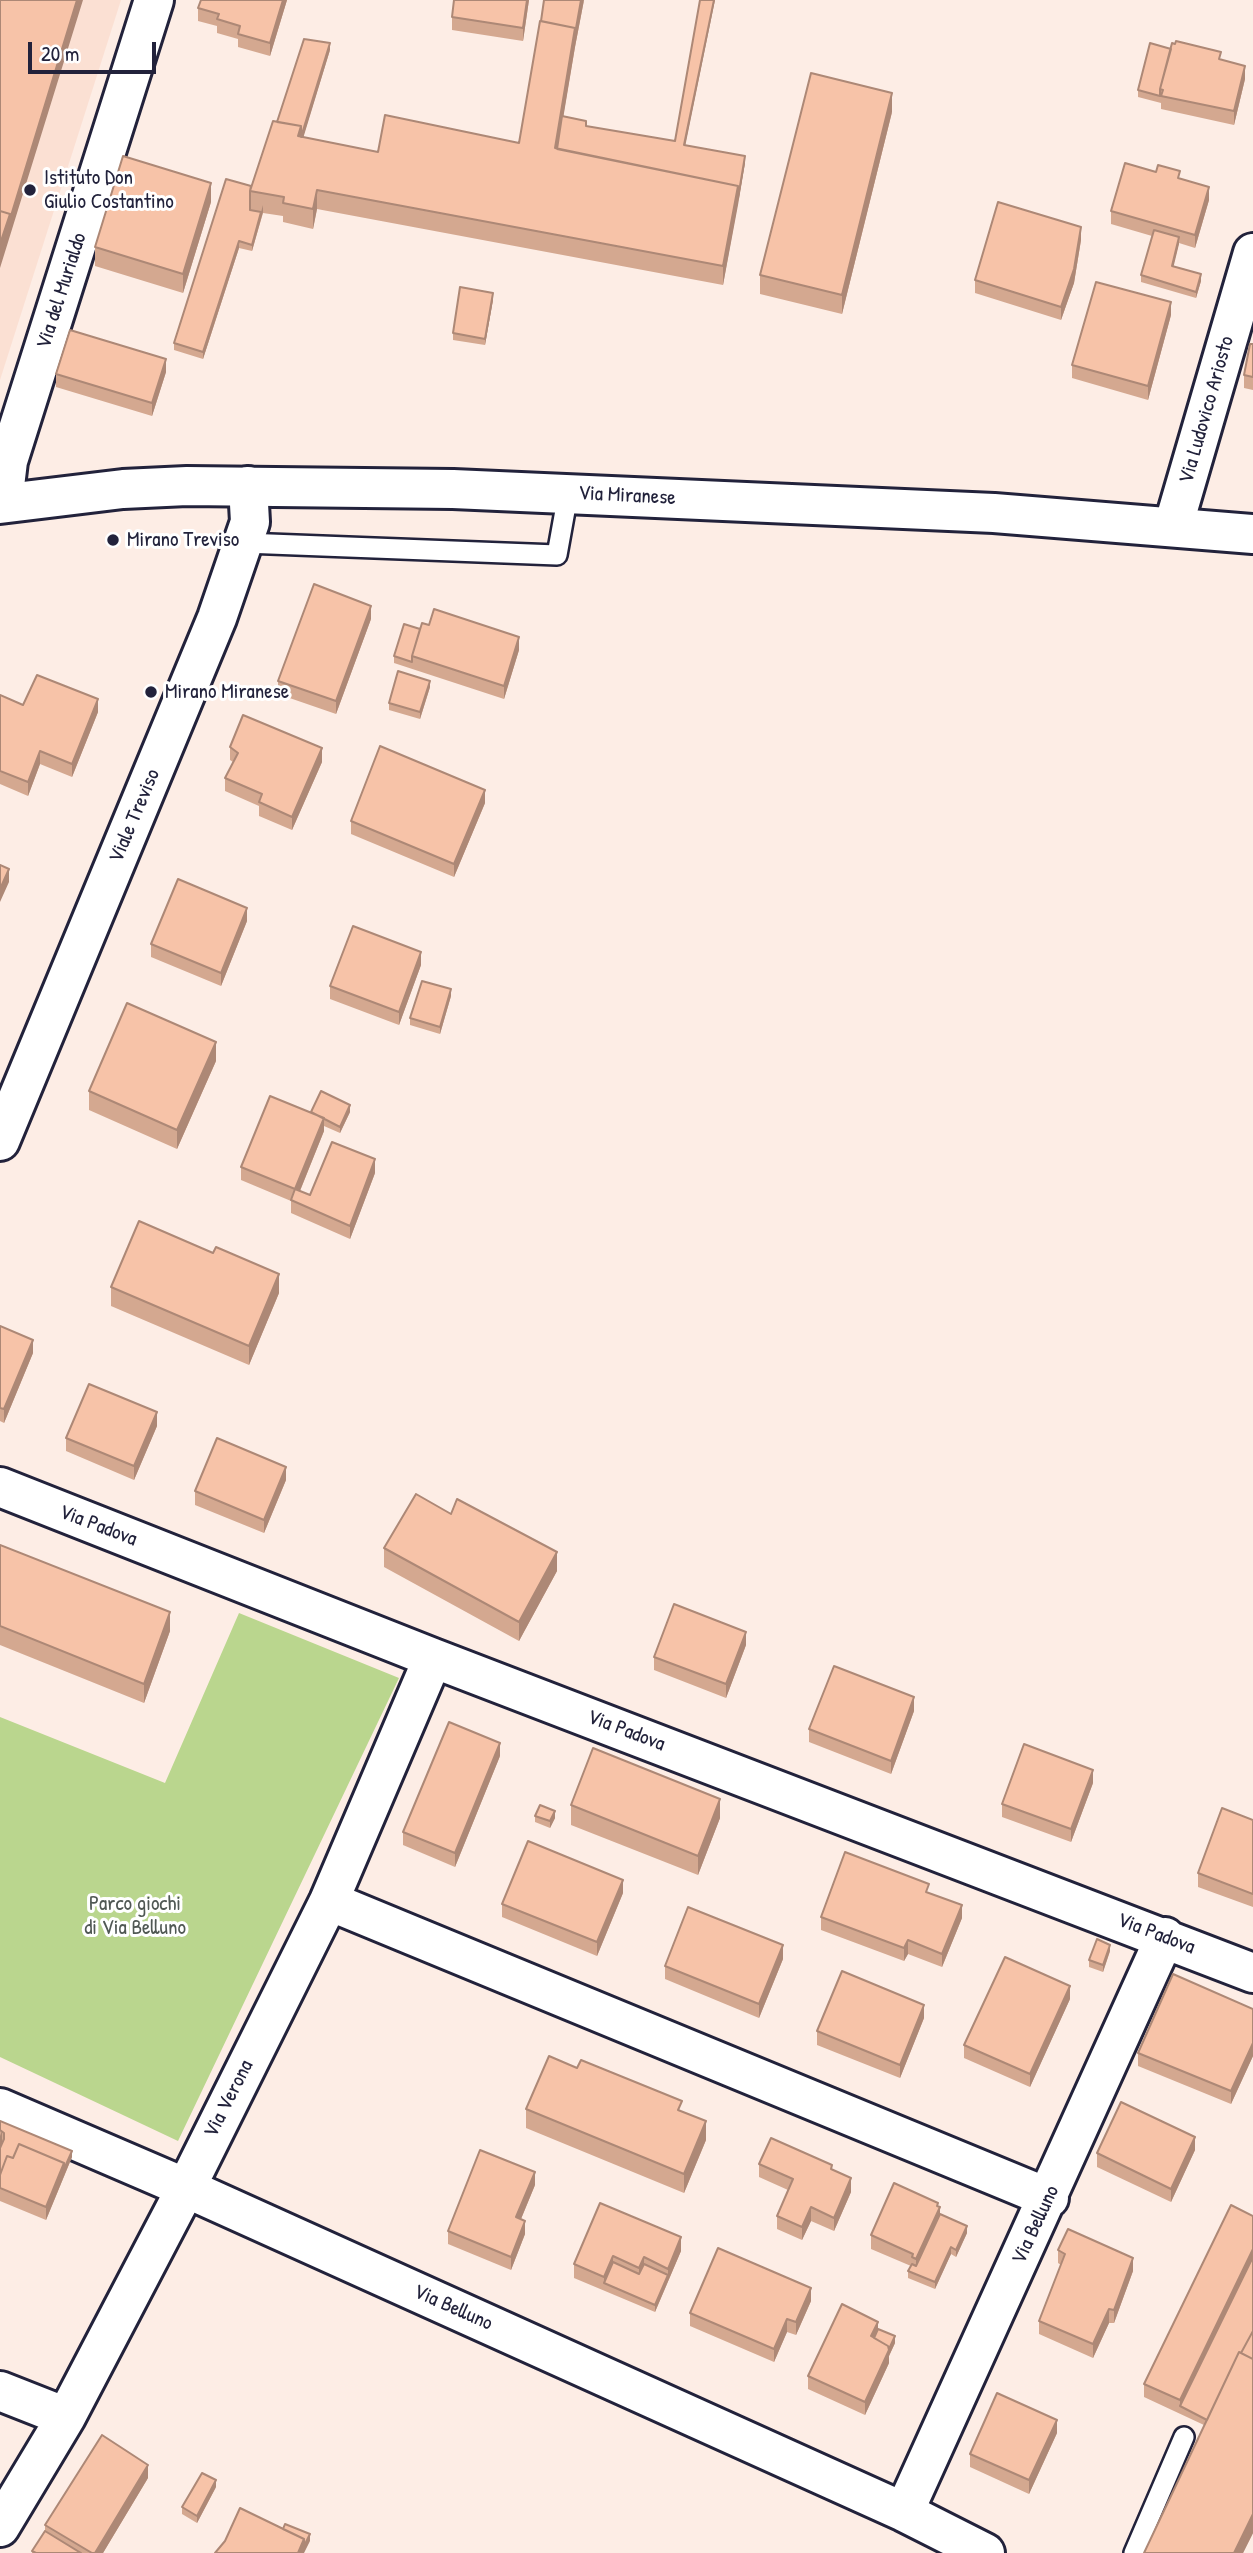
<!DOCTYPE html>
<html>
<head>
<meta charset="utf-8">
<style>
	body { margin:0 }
	#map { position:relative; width:1253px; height:2553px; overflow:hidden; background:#fdede5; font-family:"Patrick Hand",sans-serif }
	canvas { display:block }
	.scale { position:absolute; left:28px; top:42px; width:128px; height:32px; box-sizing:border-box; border:4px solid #22223b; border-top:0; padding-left:9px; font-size:21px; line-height:24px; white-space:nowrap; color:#22223b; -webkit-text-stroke:5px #fff; paint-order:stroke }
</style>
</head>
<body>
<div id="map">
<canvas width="1253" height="2553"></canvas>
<div class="scale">20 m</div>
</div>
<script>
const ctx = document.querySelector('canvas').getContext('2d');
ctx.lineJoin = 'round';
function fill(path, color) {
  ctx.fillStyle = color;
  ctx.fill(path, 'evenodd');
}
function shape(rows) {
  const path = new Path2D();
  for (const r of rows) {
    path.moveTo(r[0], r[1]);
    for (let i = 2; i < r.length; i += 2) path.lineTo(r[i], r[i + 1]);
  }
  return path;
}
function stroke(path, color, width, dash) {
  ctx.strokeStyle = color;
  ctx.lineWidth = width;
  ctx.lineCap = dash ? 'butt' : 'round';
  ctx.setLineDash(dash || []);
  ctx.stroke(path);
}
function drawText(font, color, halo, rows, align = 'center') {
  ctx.font = font + ' "Patrick Hand",sans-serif';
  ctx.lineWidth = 6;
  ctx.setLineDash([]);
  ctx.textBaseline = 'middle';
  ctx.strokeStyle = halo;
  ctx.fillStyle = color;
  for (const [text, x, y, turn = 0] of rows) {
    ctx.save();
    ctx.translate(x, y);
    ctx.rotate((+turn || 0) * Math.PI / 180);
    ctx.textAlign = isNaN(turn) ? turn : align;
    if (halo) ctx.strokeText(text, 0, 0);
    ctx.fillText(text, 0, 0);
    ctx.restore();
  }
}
fill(shape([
	[0,0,121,0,0,380]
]), '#fbe0d3');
fill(shape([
	[239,1613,399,1678,178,2141,0,2057,0,1717,165,1783]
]), '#bad68e');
const service = shape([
	[244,543,557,555,568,494],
	[1134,2553,1184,2437]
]);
const minor = shape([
	[3,503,8,461,154,0],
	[1173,527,1253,253],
	[0,1141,217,618,250,522,248,486],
	[0,1487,433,1658,1253,1973],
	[329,1901,1049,2198],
	[0,2108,186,2188,904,2512,1165,1937],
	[0,2391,66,2417],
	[904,2512,985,2553],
	[0,2527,66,2417,186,2188,329,1901,433,1658]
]);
const secondary = shape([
	[0,504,123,489,187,486,453,489,994,513,1253,534]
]);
stroke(service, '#22223b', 24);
stroke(minor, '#22223b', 44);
stroke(secondary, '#22223b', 44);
stroke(service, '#fff', 19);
stroke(minor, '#fff', 38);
stroke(secondary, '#fff', 38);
fill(shape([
	[201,0,287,0,270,56,238,47,238,39,217,33,217,26,198,21,198,8],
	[454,0,529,0,523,41,452,30,452,17],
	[584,0,575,47,563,117,586,126,685,146,745,163,723,285,317,209,313,229,283,222,283,216,263,213,252,251,239,248,203,359,174,350,174,343,251,186,277,122,330,50,303,137,378,152,519,143],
	[1171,49,1221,60,1245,79,1234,125,1161,109,1161,103,1138,97,1138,90],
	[892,112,842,314,760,294,760,275],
	[1156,172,1180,179,1209,200,1195,248,1179,243,1173,266,1201,281,1196,298,1141,282,1141,275,1152,236,1111,224,1111,211],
	[211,202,183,293,95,266,95,247],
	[1081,240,1074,283,1061,320,975,293,975,280],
	[493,300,485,345,453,340,453,333],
	[1171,315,1148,400,1072,378,1072,365],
	[1253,344,1253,390,1244,388,1244,375],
	[166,372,152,416,56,387,56,374],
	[371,619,336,714,278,694,278,681],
	[429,625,519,650,504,699,394,663,394,656,420,629],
	[430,687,420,719,389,710,389,703],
	[0,695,23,705,98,712,72,777,40,764,28,796,0,784],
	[230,747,322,762,292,830,259,816,259,806,225,791,225,778,233,762,230,760],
	[485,803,454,877,351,834,351,821],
	[247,921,221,986,151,957,151,944],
	[421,965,399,1025,330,999,330,986],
	[451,996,440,1034,410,1025,410,1018],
	[216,1061,177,1149,89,1110,89,1091],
	[350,1112,340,1133,324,1126,324,1131,300,1191,310,1195,375,1173,350,1239,291,1213,291,1201,241,1180,241,1167,311,1113],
	[213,1253,279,1293,249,1365,111,1306,111,1287],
	[0,1326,33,1353,4,1423,0,1421],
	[157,1426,134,1480,66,1451,66,1438],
	[286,1480,264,1533,195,1505,195,1491],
	[451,1514,557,1571,519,1641,384,1567,384,1548],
	[0,1545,170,1631,144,1703,0,1645],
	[746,1645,726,1698,654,1670,654,1657],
	[914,1711,891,1774,809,1742,809,1729],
	[500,1756,455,1867,403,1845,403,1832],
	[1093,1783,1071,1842,1002,1817,1002,1804],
	[571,1805,720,1818,698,1875,571,1825],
	[535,1816,555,1818,550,1828,535,1822],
	[1253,1820,1253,1907,1198,1887,1198,1873],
	[623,1893,597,1956,502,1917,502,1904],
	[929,1893,962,1918,942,1967,908,1954,904,1961,821,1930,821,1917],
	[1110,1951,1103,1972,1089,1967,1089,1960],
	[783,1959,759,2018,665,1979,665,1966],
	[1070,1999,1030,2087,964,2058,964,2045],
	[1253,2009,1253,2056,1231,2104,1138,2066,1138,2053],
	[924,2018,900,2078,817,2045,817,2031],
	[526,2109,682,2111,706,2140,684,2193,526,2128],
	[0,2121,72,2157,46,2220,0,2201],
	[1195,2150,1171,2202,1097,2167,1097,2153],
	[759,2164,832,2170,851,2192,834,2231,811,2221,802,2240,777,2229,777,2216,788,2190,759,2177],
	[535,2185,521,2219,525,2234,511,2270,448,2244,448,2231],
	[600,2203,681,2251,655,2312,574,2278,574,2264],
	[938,2207,940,2214,967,2233,956,2257,951,2254,935,2289,908,2278,908,2271,911,2266,871,2249,871,2235],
	[1253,2216,1253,2533,1243,2553,1144,2553,1204,2425,1144,2397,1144,2384],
	[1058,2250,1133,2271,1114,2323,1109,2323,1093,2358,1039,2334,1039,2321,1061,2265,1058,2263],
	[811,2301,796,2335,787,2332,774,2362,690,2326,690,2313],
	[878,2329,895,2343,889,2356,889,2363,865,2415,808,2389,808,2376],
	[1057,2433,1029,2494,970,2467,970,2454],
	[148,2478,103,2553,32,2553,32,2551,45,2531,45,2525],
	[216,2487,197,2523,182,2514,182,2507]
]), '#d4a890');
fill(shape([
	[77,0,83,0,0,268,0,244],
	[283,0,287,0,270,56,270,43],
	[527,0,529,0,523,41,523,28],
	[581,0,584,0,575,47,575,34],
	[714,0,715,0,684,152,684,145],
	[575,28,575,47,556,161,555,148],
	[330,43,330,50,298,155,298,136],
	[1245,66,1245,79,1234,125,1234,111],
	[892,93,892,112,842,314,842,295],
	[745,156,745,163,738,205,723,285,723,266,738,186],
	[211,183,211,202,183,293,183,274],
	[1209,187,1209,200,1195,248,1195,235],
	[317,190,317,209,313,229,313,209],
	[263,205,263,212,252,251,252,245],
	[1081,227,1081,240,1074,283,1061,320,1061,307],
	[1179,237,1179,244,1172,273,1172,266],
	[239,241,239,248,203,359,203,352],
	[1201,274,1201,281,1196,298,1196,292],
	[493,293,493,300,485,345,485,339],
	[1171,302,1171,315,1148,400,1148,386],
	[166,359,166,372,152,416,152,403],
	[371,606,371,619,336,714,336,701],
	[519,637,519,650,504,699,504,686],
	[430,681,430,687,420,719,420,712],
	[98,699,98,712,72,777,72,764],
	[322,748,322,762,292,830,292,817],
	[40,751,40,764,28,796,28,782],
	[485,790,485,803,454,877,454,864],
	[9,869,9,882,0,902,0,889],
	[247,908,247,921,221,986,221,973],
	[421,952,421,965,399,1025,399,1012],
	[451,989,451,996,440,1034,440,1027],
	[216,1042,216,1061,177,1149,177,1130],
	[350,1105,350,1112,340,1133,340,1127],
	[324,1118,324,1131,295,1203,295,1189],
	[375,1159,375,1173,350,1239,350,1226],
	[279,1274,279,1293,249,1365,249,1346],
	[33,1340,33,1353,4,1423,4,1409],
	[157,1412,157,1426,134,1480,134,1466],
	[286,1467,286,1480,264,1533,264,1520],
	[557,1552,557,1571,519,1641,519,1622],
	[170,1612,170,1631,144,1703,144,1684],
	[746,1632,746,1645,726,1698,726,1684],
	[914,1697,914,1711,891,1774,891,1761],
	[500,1743,500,1756,455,1867,455,1853],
	[1093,1770,1093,1783,1071,1842,1071,1829],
	[720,1799,720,1818,698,1875,698,1856],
	[555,1811,555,1818,550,1828,550,1821],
	[623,1880,623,1893,597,1956,597,1942],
	[962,1905,962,1918,942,1967,942,1954],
	[908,1940,908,1954,904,1961,904,1948],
	[783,1945,783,1959,759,2018,759,2004],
	[1110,1945,1110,1951,1103,1972,1103,1965],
	[1070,1986,1070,1999,1030,2087,1030,2074],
	[924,2005,924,2018,900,2078,900,2065],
	[1253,2043,1253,2056,1231,2104,1231,2091],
	[706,2121,706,2140,684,2193,684,2174],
	[2,2131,2,2150,0,2155,0,2136],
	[1195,2137,1195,2150,1171,2202,1171,2189],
	[72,2151,72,2157,46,2220,46,2207,64,2163],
	[535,2172,535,2185,516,2231,516,2217],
	[851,2178,851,2192,834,2231,834,2218],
	[938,2203,938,2212,940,2207,940,2221,916,2273,916,2259],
	[811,2207,811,2221,802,2240,802,2227],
	[525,2221,525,2234,511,2270,511,2257],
	[967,2226,967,2233,956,2257,956,2250],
	[681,2237,681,2251,655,2312,655,2305,668,2275,668,2269],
	[951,2247,951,2254,935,2289,935,2282],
	[1253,2249,1253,2262,1180,2406,1180,2400],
	[613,2256,613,2269,604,2283,604,2277],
	[644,2257,644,2271,639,2281,639,2268],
	[1133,2258,1133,2271,1114,2323,1114,2310],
	[811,2288,811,2301,796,2335,796,2322],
	[1109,2309,1109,2323,1093,2358,1093,2344],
	[787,2319,787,2332,774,2362,774,2349],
	[878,2322,878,2335,874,2344,871,2336],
	[895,2336,895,2343,889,2356,889,2363,865,2415,865,2402],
	[1057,2420,1057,2433,1029,2494,1029,2480],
	[148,2465,148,2478,103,2553,95,2553],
	[216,2480,216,2487,197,2523,197,2516],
	[1253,2514,1253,2533,1243,2553,1234,2553],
	[310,2534,310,2541,304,2553,304,2546],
	[304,2539,304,2553,298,2553]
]), '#ad8876');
const building = shape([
	[0,0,77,0,10,219,10,214,0,211,0,0],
	[201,0,283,0,270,43,238,34,240,26,217,19,219,14,198,8,201,0],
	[454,0,527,0,523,28,452,17,454,0],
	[544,0,581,0,575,34,575,28,541,21,544,0],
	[700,0,714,0,684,145,745,156,738,198,738,186,557,149,562,116,586,121,586,126,675,141,700,0],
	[540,21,575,28,555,148,738,186,723,266,317,190,313,209,283,203,284,197,250,191,273,121,301,126,298,136,378,152,385,115,519,143,540,21],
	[304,39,330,43,301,137,301,126,277,122,304,39],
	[1176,41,1221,52,1219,59,1245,66,1234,111,1161,96,1163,90,1160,89,1172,43,1175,44,1176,41],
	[1150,43,1171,49,1160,89,1160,96,1138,90,1150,43],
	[811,73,892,93,842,295,760,275,811,73],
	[123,156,211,183,183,274,95,247,123,156],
	[1125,163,1156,172,1158,165,1180,171,1178,178,1209,187,1195,235,1111,211,1125,163],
	[226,179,251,186,250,191,250,210,261,212,252,245,239,241,203,352,174,343,226,179],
	[998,202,1081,227,1074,269,1061,307,975,280,998,202],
	[0,211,10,214,0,244,0,211],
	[1154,230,1179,237,1172,266,1201,274,1196,292,1141,275,1154,230],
	[1096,282,1171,302,1148,386,1072,365,1096,282],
	[460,287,493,293,485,339,453,333,460,287],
	[70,330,166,359,152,403,56,374,70,330],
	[1250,344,1253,344,1253,377,1244,375,1250,344],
	[314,584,371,606,336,701,278,681,314,584],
	[434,609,519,637,504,686,412,656,422,623,429,625,434,609],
	[404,624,420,629,412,656,412,662,394,656,404,624],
	[398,671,430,681,420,712,389,703,398,671],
	[37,675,98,699,72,764,40,751,28,782,0,771,0,695,23,705,37,675],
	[243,715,322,748,292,817,259,802,262,794,225,778,238,753,230,747,243,715],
	[380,746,485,790,454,864,351,821,380,746],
	[0,865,9,869,0,889,0,865],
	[178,879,247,908,221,973,151,944,178,879],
	[353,926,421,952,399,1012,330,986,353,926],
	[422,981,451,989,440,1027,410,1018,422,981],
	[127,1003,216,1042,177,1130,89,1091,127,1003],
	[321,1091,350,1105,340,1127,311,1112,321,1091],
	[270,1096,324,1118,295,1189,310,1195,332,1142,375,1159,350,1226,291,1200,295,1189,241,1167,270,1096],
	[139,1221,213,1253,216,1247,279,1274,249,1346,111,1287,139,1221],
	[0,1326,33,1340,4,1409,0,1408,0,1326],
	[89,1384,157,1412,134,1466,66,1438,89,1384],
	[217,1438,286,1467,264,1520,195,1491,217,1438],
	[416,1494,451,1514,457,1499,557,1552,519,1622,384,1548,416,1494],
	[0,1545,170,1612,144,1684,0,1626,0,1545],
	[674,1604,746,1632,726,1684,654,1657,674,1604],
	[834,1666,914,1697,891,1761,809,1729,834,1666],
	[449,1722,500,1743,455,1853,403,1832,449,1722],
	[1024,1744,1093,1770,1071,1829,1002,1804,1024,1744],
	[593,1748,720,1799,698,1856,571,1805,593,1748],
	[540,1805,555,1811,550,1821,535,1816,540,1805],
	[1222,1808,1253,1820,1253,1894,1198,1873,1222,1808],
	[528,1841,623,1880,597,1942,502,1904,528,1841],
	[845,1852,929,1884,926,1892,962,1905,942,1954,908,1940,904,1948,821,1917,845,1852],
	[688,1907,783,1945,759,2004,665,1966,688,1907],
	[1097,1939,1110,1945,1103,1965,1089,1960,1097,1939],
	[1005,1957,1070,1986,1030,2074,964,2045,1005,1957],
	[842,1971,924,2005,900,2065,817,2031,842,1971],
	[1173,1974,1253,2009,1253,2043,1231,2091,1138,2053,1173,1974],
	[549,2056,577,2068,581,2060,682,2101,678,2110,706,2121,684,2174,526,2109,549,2056],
	[1121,2102,1195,2137,1171,2189,1097,2153,1121,2102],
	[0,2121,72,2151,64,2169,64,2163,19,2144,13,2158,7,2156,0,2175,0,2148,4,2139,4,2133,0,2130,0,2121],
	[771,2138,832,2165,831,2169,851,2178,834,2218,811,2207,802,2227,777,2216,793,2179,759,2164,771,2138],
	[19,2144,64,2163,46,2207,0,2188,0,2175,7,2156,13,2158,19,2144],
	[480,2150,535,2172,516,2217,525,2221,511,2257,448,2231,480,2150],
	[894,2183,938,2203,937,2206,940,2207,916,2259,912,2257,913,2254,871,2235,894,2183],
	[600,2203,681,2237,668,2269,644,2257,639,2268,613,2256,604,2277,574,2264,600,2203],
	[1231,2205,1253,2216,1253,2249,1180,2400,1144,2384,1231,2205],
	[940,2214,967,2226,956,2250,951,2247,935,2282,908,2271,912,2264,916,2266,940,2214],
	[1068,2229,1133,2258,1114,2310,1109,2309,1093,2344,1039,2321,1065,2254,1058,2250,1068,2229],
	[718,2248,811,2288,796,2322,787,2319,774,2349,690,2313,718,2248],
	[1253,2257,1253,2331,1241,2353,1239,2352,1207,2420,1180,2406,1253,2257],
	[613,2262,639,2274,644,2264,668,2275,655,2305,604,2283,613,2262],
	[842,2304,878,2322,871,2336,888,2346,889,2350,865,2402,808,2376,842,2304],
	[878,2329,895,2336,889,2349,888,2346,874,2338,878,2329],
	[1253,2331,1253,2359,1241,2353,1253,2331],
	[1239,2352,1253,2359,1253,2514,1234,2553,1144,2553,1239,2352],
	[997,2393,1057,2420,1029,2480,970,2454,997,2393],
	[102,2435,148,2465,95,2553,92,2553,45,2525,102,2435],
	[202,2473,216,2480,197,2516,182,2507,202,2473],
	[240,2508,304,2539,298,2553,215,2553,225,2541,240,2508],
	[285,2524,310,2534,304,2546,304,2539,283,2529,285,2524],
	[45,2531,81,2553,36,2553,32,2551,45,2531]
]);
fill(building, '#f7c3a8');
stroke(building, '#ad8876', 2);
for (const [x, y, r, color] of [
	[30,190,7,"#22223b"],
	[113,540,7,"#22223b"],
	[151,692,7,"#22223b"]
]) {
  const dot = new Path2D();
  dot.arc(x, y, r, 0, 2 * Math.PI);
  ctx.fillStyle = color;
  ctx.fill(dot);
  stroke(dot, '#fff', 2.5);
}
drawText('21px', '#22223b', '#fff', [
	["Istituto Don",44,178],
	["Giulio Costantino",44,202],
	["Mirano Treviso",127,540],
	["Mirano Miranese",165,692]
], 'left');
drawText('21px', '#22223b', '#fff', [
	["Via del Murialdo",62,291,-72],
	["Via Ludovico Ariosto",1207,410,-74],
	["Via Miranese",627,496,3],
	["Viale Treviso",135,816,-67],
	["Via Padova",98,1526,21],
	["Via Padova",626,1731,21],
	["Via Padova",1156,1934,21],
	["Via Verona",229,2099,-63],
	["Via Belluno",1036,2225,-65],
	["Via Belluno",453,2308,24]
]);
drawText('21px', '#505854', '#fff', [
	["Parco giochi",135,1904],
	["di Via Belluno",135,1928]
]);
</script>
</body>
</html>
